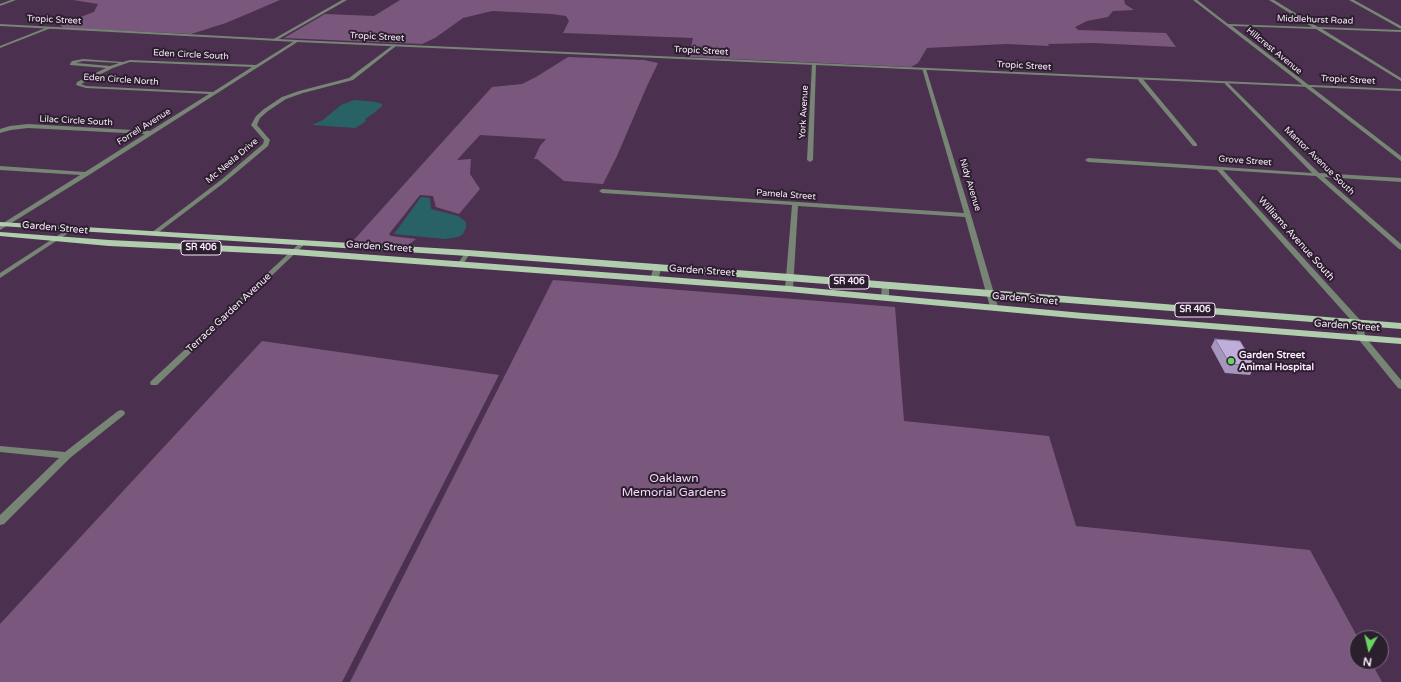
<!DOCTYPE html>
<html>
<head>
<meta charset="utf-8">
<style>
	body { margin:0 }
	#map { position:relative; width:1401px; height:682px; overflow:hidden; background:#4c3050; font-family:"Varela Round",sans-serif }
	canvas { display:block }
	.north { position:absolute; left:1349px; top:630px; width:40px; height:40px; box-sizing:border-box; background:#2b1e2d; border:1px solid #7e6f80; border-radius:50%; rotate:188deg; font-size:11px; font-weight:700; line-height:16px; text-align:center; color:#fae8fc }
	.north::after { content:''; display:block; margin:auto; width:14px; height:18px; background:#6ad363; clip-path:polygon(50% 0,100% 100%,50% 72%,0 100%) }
</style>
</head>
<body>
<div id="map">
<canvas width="1401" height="682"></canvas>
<div class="north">N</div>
</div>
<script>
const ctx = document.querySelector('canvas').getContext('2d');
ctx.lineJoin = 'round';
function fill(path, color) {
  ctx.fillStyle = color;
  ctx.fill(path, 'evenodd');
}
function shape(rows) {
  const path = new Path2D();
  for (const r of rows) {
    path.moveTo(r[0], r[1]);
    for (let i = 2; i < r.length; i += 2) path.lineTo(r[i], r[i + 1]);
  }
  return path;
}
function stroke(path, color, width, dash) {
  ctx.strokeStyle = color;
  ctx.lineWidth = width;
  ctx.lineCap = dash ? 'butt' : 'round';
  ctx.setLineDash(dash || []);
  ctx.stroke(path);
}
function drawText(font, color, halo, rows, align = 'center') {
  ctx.font = font + ' "Varela Round",sans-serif';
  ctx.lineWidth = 4;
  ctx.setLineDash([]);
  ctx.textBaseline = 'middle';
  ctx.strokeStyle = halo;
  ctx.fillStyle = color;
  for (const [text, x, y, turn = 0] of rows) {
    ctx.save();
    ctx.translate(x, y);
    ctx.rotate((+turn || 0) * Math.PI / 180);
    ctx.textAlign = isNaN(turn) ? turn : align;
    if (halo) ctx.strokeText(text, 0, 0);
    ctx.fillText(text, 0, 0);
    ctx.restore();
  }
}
fill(shape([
	[73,0,280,0,226,23,191,34,64,28,61,26,61,24,94,12,98,4],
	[400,0,1124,0,1125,4,1134,10,1113,11,1108,17,1087,21,1075,27,1078,30,1166,33,1176,47,1093,43,1048,44,1049,46,1006,44,927,48,918,63,911,67,691,57,689,57,693,38,563,33,569,21,566,16,552,14,492,11,463,18,435,38,422,44,284,38,325,14,374,16],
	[568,57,644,60,658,63,647,86,617,156,603,184,564,181,537,159,534,159,540,146,546,139,480,135,457,160,471,159,470,174,480,189,459,214,436,207,433,196,420,195,389,234,391,236,416,239,407,246,352,242,492,87,522,84,536,77],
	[553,280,895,307,904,421,1049,436,1076,526,1310,550,1358,638,1357,638,1357,662,1371,662,1382,682,350,682],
	[262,341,499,375,342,682,0,682,0,624]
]), '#7a587e');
fill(shape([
	[354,100,376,102,382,104,382,106,374,113,365,119,366,121,362,124,355,128,312,125,323,120,341,105],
	[421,197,430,198,431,209,458,216,466,222,466,227,463,234,458,237,445,239,394,234]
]), '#286267');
fill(shape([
	[342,0,347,0,275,41,272,40,342,0],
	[1193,0,1197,0,1228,24,1312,27,1269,0,1274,0,1318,27,1401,30,1401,32,1322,29,1401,78,1401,81,1316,29,1232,26,1401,156,1401,161,1193,0],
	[1349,0,1354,0,1401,26,1401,29,1349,0],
	[48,27,51,28,0,48,0,46,48,27],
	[296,40,299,41,89,175,0,230,0,225,80,175,0,170,0,166,85,172,145,134,28,128,11,130,0,133,0,129,10,126,28,124,150,131,209,94,86,88,76,85,77,82,106,68,70,65,70,64,72,61,83,59,123,62,130,60,256,65,296,40],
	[83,61,119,63,110,66,76,63,83,61],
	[130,62,252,67,213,92,86,86,81,84,113,68,130,62],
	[393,45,396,46,353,80,303,93,286,99,268,111,260,118,257,125,270,140,268,146,225,182,155,235,151,235,151,233,221,180,263,144,264,140,251,125,256,116,264,109,282,97,299,91,349,78,393,45],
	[814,63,816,64,813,160,810,162,807,160,812,64,814,63],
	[922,68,926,69,971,215,998,307,997,309,991,309,990,307,965,217,798,206,793,289,789,291,785,289,792,205,602,193,599,191,602,189,964,213,922,68],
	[1138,78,1142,78,1197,144,1197,146,1193,146,1138,80,1138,78],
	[1227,82,1319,173,1401,178,1401,182,1324,177,1401,244,1401,250,1399,249,1316,176,1223,170,1361,321,1366,338,1401,380,1401,389,1398,388,1359,340,1354,323,1350,319,1217,170,1088,162,1085,160,1088,158,1312,173,1225,84,1225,83,1227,82],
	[71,227,74,229,73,230,0,278,0,273,71,227],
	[304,240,306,241,306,243,157,385,151,385,150,383,151,381,302,241,304,240],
	[468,251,471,253,470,254,462,265,458,265,456,264,458,263,466,252,468,251],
	[658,265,662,267,658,279,654,281,651,281,650,279,654,267,658,265],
	[882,283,888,283,889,285,889,298,885,300,881,298,882,283],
	[121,410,124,411,125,413,124,415,70,458,4,524,0,525,0,515,59,458,0,452,0,446,65,452,118,411,121,410]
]), '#778575');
fill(shape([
	[11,0,16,0,0,6,0,4,11,0],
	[0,24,297,40,1401,89,1401,91,297,42,0,26,0,24]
]), '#778575');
fill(shape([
	[0,222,468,250,790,274,1401,323,1401,329,468,256,0,226,0,222],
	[0,232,109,240,294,249,789,286,1083,313,1401,338,1401,344,1083,319,789,292,294,255,109,246,0,236,0,232]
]), '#b0cead');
fill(shape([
	[1215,339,1255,366,1250,375,1225,373,1211,347]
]), '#a496bc');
const building = shape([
	[1215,339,1240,341,1255,366,1230,364,1215,339]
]);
fill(building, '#bfaedb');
stroke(building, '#867a99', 1);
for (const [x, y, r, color] of [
	[1231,361,4,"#6ad363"]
]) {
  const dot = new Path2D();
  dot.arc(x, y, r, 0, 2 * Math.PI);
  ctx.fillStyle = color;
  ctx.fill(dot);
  stroke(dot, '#2b1e2d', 1.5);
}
drawText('9px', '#fae8fc', '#2b1e2d', [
	["Tropic Street",54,20,3],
	["Middlehurst Road",1315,20,2],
	["Tropic Street",377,37,3],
	["Tropic Street",701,51,3],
	["Hillcrest Avenue",1274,51,39],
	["Eden Circle South",191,55,3],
	["Tropic Street",1024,66,3],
	["Eden Circle North",121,80,4],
	["Tropic Street",1348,80,3],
	["York Avenue",804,112,-87],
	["Lilac Circle South",76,121,3],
	["Forrell Avenue",144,127,-32],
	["Mc Neela Drive",232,161,-40],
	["Grove Street",1245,161,4],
	["Mantor Avenue South",1319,161,44],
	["Nidy Avenue",970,185,73],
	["Pamela Street",786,195,4]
]);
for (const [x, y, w] of [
	[201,248,40],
	[849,282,40],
	[1195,310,40]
]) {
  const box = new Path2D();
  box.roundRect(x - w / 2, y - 7, w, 14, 3);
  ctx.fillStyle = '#2b1e2d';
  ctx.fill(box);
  stroke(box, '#fae8fc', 1);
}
drawText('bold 9px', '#fae8fc', null, [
	["SR 406",201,248],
	["SR 406",849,282],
	["SR 406",1195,310]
]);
drawText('10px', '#fae8fc', '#2b1e2d', [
	["Garden Street",55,228,5],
	["Williams Avenue South",1296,239,48],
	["Garden Street",379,247,4],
	["Garden Street",702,271,4],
	["Garden Street",1025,299,5],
	["Terrace Garden Avenue",229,313,-43],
	["Garden Street",1347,326,4]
]);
drawText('bold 10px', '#fae8fc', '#2b1e2d', [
	["Garden Street",1239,355],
	["Animal Hospital",1239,367]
], 'left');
drawText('12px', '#f5d9f9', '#2b1e2d', [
	["Oaklawn",674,479],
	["Memorial Gardens",674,493]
]);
</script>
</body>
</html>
